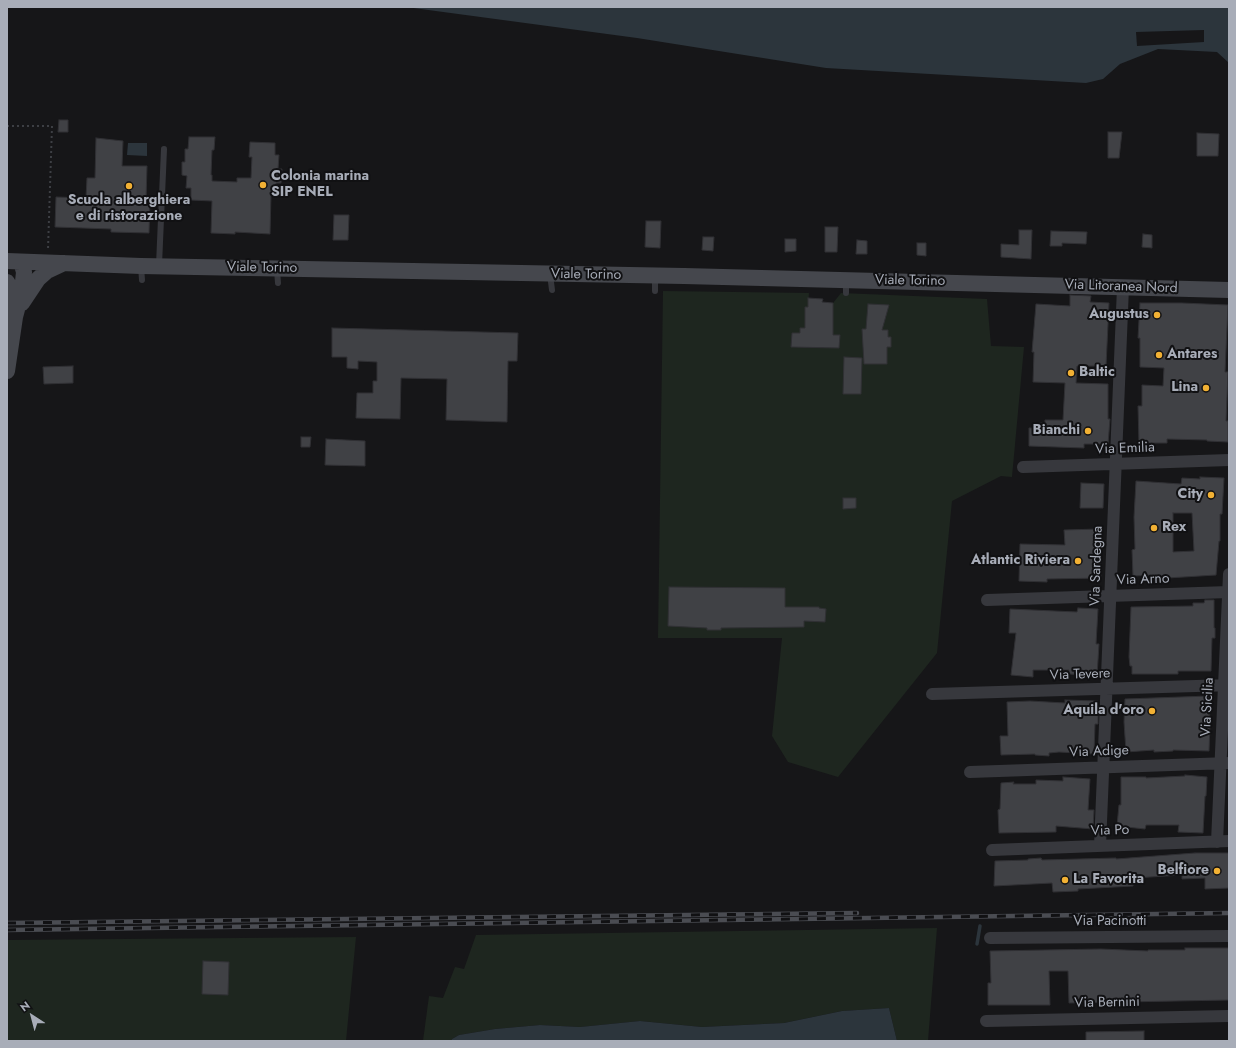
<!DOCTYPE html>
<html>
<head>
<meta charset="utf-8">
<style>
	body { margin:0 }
	#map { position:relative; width:1236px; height:1048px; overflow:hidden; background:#161618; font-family:Jost,sans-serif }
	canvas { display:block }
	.frame { position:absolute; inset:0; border:8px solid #a8adb8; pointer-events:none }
	.north { position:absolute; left:12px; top:996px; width:40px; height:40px; -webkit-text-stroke:3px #111113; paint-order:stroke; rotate:324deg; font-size:11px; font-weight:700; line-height:16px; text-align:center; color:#a8adb8 }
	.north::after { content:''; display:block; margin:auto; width:14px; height:18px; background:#a8adb8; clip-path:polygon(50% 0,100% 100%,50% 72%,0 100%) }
</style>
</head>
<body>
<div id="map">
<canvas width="1236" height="1048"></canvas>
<div class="frame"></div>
<div class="north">N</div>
</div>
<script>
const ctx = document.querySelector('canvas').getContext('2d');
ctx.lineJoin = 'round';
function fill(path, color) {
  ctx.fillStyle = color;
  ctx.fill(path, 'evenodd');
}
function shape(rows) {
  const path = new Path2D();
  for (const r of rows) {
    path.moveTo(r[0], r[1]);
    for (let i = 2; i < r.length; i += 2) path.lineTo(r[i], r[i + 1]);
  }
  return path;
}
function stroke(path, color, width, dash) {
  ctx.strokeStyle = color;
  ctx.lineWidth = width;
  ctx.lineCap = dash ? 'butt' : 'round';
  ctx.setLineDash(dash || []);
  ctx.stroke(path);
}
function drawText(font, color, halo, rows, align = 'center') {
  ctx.font = font + ' Jost,sans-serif';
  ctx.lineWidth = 4;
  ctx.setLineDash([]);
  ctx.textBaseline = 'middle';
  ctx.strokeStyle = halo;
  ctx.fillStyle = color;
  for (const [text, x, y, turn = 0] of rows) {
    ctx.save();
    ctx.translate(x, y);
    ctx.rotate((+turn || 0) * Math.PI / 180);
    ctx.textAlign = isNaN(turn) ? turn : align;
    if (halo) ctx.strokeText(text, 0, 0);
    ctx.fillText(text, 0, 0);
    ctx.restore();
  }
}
fill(shape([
	[663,291,809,293,808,307,805,307,805,328,800,328,800,333,792,333,791,347,839,348,839,335,833,335,833,303,841,293,987,299,991,346,1024,347,1012,477,1001,476,952,501,937,653,838,777,788,762,772,736,782,638,658,638],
	[937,928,928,1041,897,1041,889,1008,842,1011,784,1023,702,1027,640,1021,580,1027,540,1025,495,1029,459,1035,452,1039,451,1041,423,1041,429,996,443,998,455,967,464,969,476,935],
	[356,937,346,1041,7,1041,7,940]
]), '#1e261f');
fill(shape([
	[406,7,1229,7,1229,63,1217,52,1158,49,1120,64,1103,79,1086,83,826,68,637,38],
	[128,143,147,143,147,156,127,155],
	[889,1008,897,1041,451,1041,452,1039,459,1035,495,1029,540,1025,580,1027,640,1021,702,1027,784,1023,842,1011]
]), '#2c353c');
fill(shape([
	[1204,30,1204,42,1137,46,1136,32]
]), '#161618');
stroke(shape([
	[977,944,980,926]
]), '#2c353c', 3.5);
const building = shape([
	[59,120,68,120,68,132,58,132,59,120],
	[1108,132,1122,132,1119,158,1108,158,1108,132],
	[1197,133,1219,134,1218,156,1197,156,1197,133],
	[189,137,215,137,214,150,212,150,211,175,212,175,212,181,237,182,237,178,251,178,252,157,249,157,250,142,275,143,275,155,279,155,278,169,282,169,281,183,276,183,276,194,271,194,270,234,235,232,235,234,211,233,212,201,191,200,191,188,186,188,187,176,182,175,182,162,185,162,185,149,188,149,189,137],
	[96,138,123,141,122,166,147,166,146,200,150,200,149,233,111,232,111,229,55,227,56,197,86,198,87,178,95,178,96,138],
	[334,215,349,215,348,240,333,240,334,215],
	[646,221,661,221,660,248,645,247,646,221],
	[825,227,838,227,837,252,825,252,825,227],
	[1019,230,1032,230,1031,259,1001,257,1001,244,1019,245,1019,230],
	[1051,231,1087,232,1086,244,1062,243,1062,246,1050,246,1051,231],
	[1143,234,1152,235,1152,248,1142,247,1143,234],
	[703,237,714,237,713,251,702,250,703,237],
	[785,239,796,239,796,251,785,252,785,239],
	[857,240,867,241,867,254,856,254,857,240],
	[917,243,926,243,926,256,917,255,917,243],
	[1070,295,1091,296,1090,302,1109,303,1106,366,1077,366,1076,383,1108,384,1108,419,1110,419,1108,444,1084,444,1084,448,1029,446,1029,428,1038,428,1038,423,1045,423,1045,420,1063,420,1065,383,1033,382,1034,352,1032,352,1036,304,1070,306,1070,295],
	[808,298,823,299,822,302,833,303,833,335,840,335,839,348,791,347,792,333,800,333,800,328,805,328,805,307,808,307,808,298],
	[1140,303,1182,303,1228,305,1225,372,1228,372,1226,421,1228,421,1228,442,1207,441,1207,440,1167,439,1167,443,1139,443,1138,406,1142,406,1142,385,1163,386,1164,368,1140,367,1140,338,1138,338,1140,303],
	[868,304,889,305,882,330,888,330,888,337,891,337,891,347,887,347,887,364,864,364,862,329,866,329,868,304],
	[332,328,518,333,517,361,508,361,507,422,446,420,447,379,401,378,400,419,356,418,357,393,373,393,373,381,377,381,377,362,358,361,358,369,347,368,347,357,332,357,332,328],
	[844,357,862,358,861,394,843,394,844,357],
	[73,366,73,383,44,384,43,367,73,366],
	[301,437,311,437,310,447,301,447,301,437],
	[326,439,365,441,365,466,325,465,326,439],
	[1200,477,1224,478,1222,514,1220,514,1220,541,1219,541,1216,575,1151,579,1151,575,1133,576,1132,550,1135,549,1134,517,1136,481,1181,484,1182,478,1200,479,1200,477],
	[1173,513,1192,513,1194,551,1173,552,1173,513],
	[1081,483,1104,484,1103,508,1080,508,1081,483],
	[843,498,856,498,856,508,843,509,843,498],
	[1099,529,1101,578,1047,579,1047,582,1019,581,1020,544,1065,545,1064,530,1099,529],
	[669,587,785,588,785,607,819,607,819,608,826,609,825,622,804,621,804,627,721,628,721,630,707,630,707,628,668,626,669,587],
	[1205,600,1214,600,1214,628,1215,628,1215,638,1212,638,1211,671,1178,671,1178,674,1132,674,1132,666,1130,666,1129,657,1131,607,1193,606,1193,603,1204,603,1205,600],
	[1078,608,1098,609,1096,644,1099,644,1097,676,1069,674,1069,670,1033,670,1033,677,1011,675,1016,633,1009,633,1010,609,1077,612,1078,608],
	[1209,696,1210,725,1209,751,1173,750,1173,751,1154,752,1154,750,1126,752,1124,722,1125,699,1209,696],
	[1065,700,1098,701,1098,724,1095,724,1094,754,1059,752,1049,753,1049,756,1035,755,1035,754,1001,755,1000,736,1008,736,1007,702,1030,701,1065,703,1065,700],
	[1185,775,1207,777,1206,796,1205,796,1203,833,1178,832,1179,825,1146,825,1145,829,1117,826,1119,805,1121,805,1121,777,1146,777,1146,778,1185,776,1185,775],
	[1063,777,1090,779,1088,810,1094,810,1093,829,1056,826,1056,832,999,833,998,810,1000,809,1001,783,1014,782,1013,784,1036,784,1036,780,1063,781,1063,777],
	[1195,853,1229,853,1229,888,1205,889,1205,878,1182,879,1182,875,1134,878,1133,886,1078,889,1078,891,1053,892,1052,883,994,886,995,861,1028,860,1028,859,1041,858,1042,860,1116,858,1116,859,1195,853],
	[1185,948,1229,948,1229,1000,1069,1003,1068,971,1049,971,1050,1005,988,1005,988,983,991,983,990,951,1101,949,1148,951,1148,950,1185,950,1185,948],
	[203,961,229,962,228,995,202,994,203,961],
	[1144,1031,1144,1041,1086,1041,1086,1032,1144,1031]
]);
fill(building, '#404145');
stroke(building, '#303034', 1);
stroke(shape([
	[7,126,52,126,48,249]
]), '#3d3f44', 2, [2, 3]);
stroke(shape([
	[159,265,164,149],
	[141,266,142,280],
	[277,270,278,283],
	[550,274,552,290],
	[655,277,655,291],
	[846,281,846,293]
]), '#37383d', 6);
stroke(shape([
	[1023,467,1229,460],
	[987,600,1229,592],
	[932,694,1229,685],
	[970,772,1229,763],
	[1217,842,1229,574],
	[1100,846,1123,287],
	[992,850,1229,841],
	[990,938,1229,936],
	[986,1021,1229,1016]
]), '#37383d', 12);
stroke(shape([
	[7,261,141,266,684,276,1229,290],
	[7,282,14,294,15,309],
	[22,303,38,279,47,271,64,263],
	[7,371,15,317,22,291,24,272,21,262]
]), '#45474d', 16);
const rail = shape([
	[7,923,857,913],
	[7,930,1229,913]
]);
stroke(rail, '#4a4c52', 4.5);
stroke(rail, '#111113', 3, [9]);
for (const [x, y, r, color] of [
	[263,185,4,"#f2b134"],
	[129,186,4,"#f2b134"],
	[1157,315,4,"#f2b134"],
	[1159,355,4,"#f2b134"],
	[1071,373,4,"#f2b134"],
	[1206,388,4,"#f2b134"],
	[1088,431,4,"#f2b134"],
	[1211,495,4,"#f2b134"],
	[1154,528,4,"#f2b134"],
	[1078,561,4,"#f2b134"],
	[1152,711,4,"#f2b134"],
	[1217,871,4,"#f2b134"],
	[1065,880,4,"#f2b134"]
]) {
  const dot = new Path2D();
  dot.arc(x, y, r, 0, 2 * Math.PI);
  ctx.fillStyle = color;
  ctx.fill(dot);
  stroke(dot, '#111113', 1.5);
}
drawText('bold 14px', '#a8adb8', '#111113', [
	["Colonia marina",271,177,"left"],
	["SIP ENEL",271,193,"left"],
	["Scuola alberghiera",129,201,"center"],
	["e di ristorazione",129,217,"center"],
	["Augustus",1149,315],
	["Antares",1167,355,"left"],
	["Baltic",1079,373,"left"],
	["Lina",1198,388],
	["Bianchi",1080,431],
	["City",1203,495],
	["Rex",1162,528,"left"],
	["Atlantic Riviera",1070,561],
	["Aquila d'oro",1144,711],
	["Belfiore",1209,871],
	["La Favorita",1073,880,"left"]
], 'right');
drawText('14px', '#a8adb8', '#111113', [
	["Viale Torino",262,268,1],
	["Viale Torino",586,275,1],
	["Viale Torino",910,281,1],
	["Via Litoranea Nord",1121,287,2],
	["Via Emilia",1125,449,-2],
	["Via Sardegna",1097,566,-88],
	["Via Arno",1143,580,-2],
	["Via Tevere",1080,675,-2],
	["Via Sicilia",1208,707,-87],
	["Via Adige",1099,752,-2],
	["Via Po",1110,831,-2],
	["Via Pacinotti",1110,922],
	["Via Bernini",1107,1003,-1]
]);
</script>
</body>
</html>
